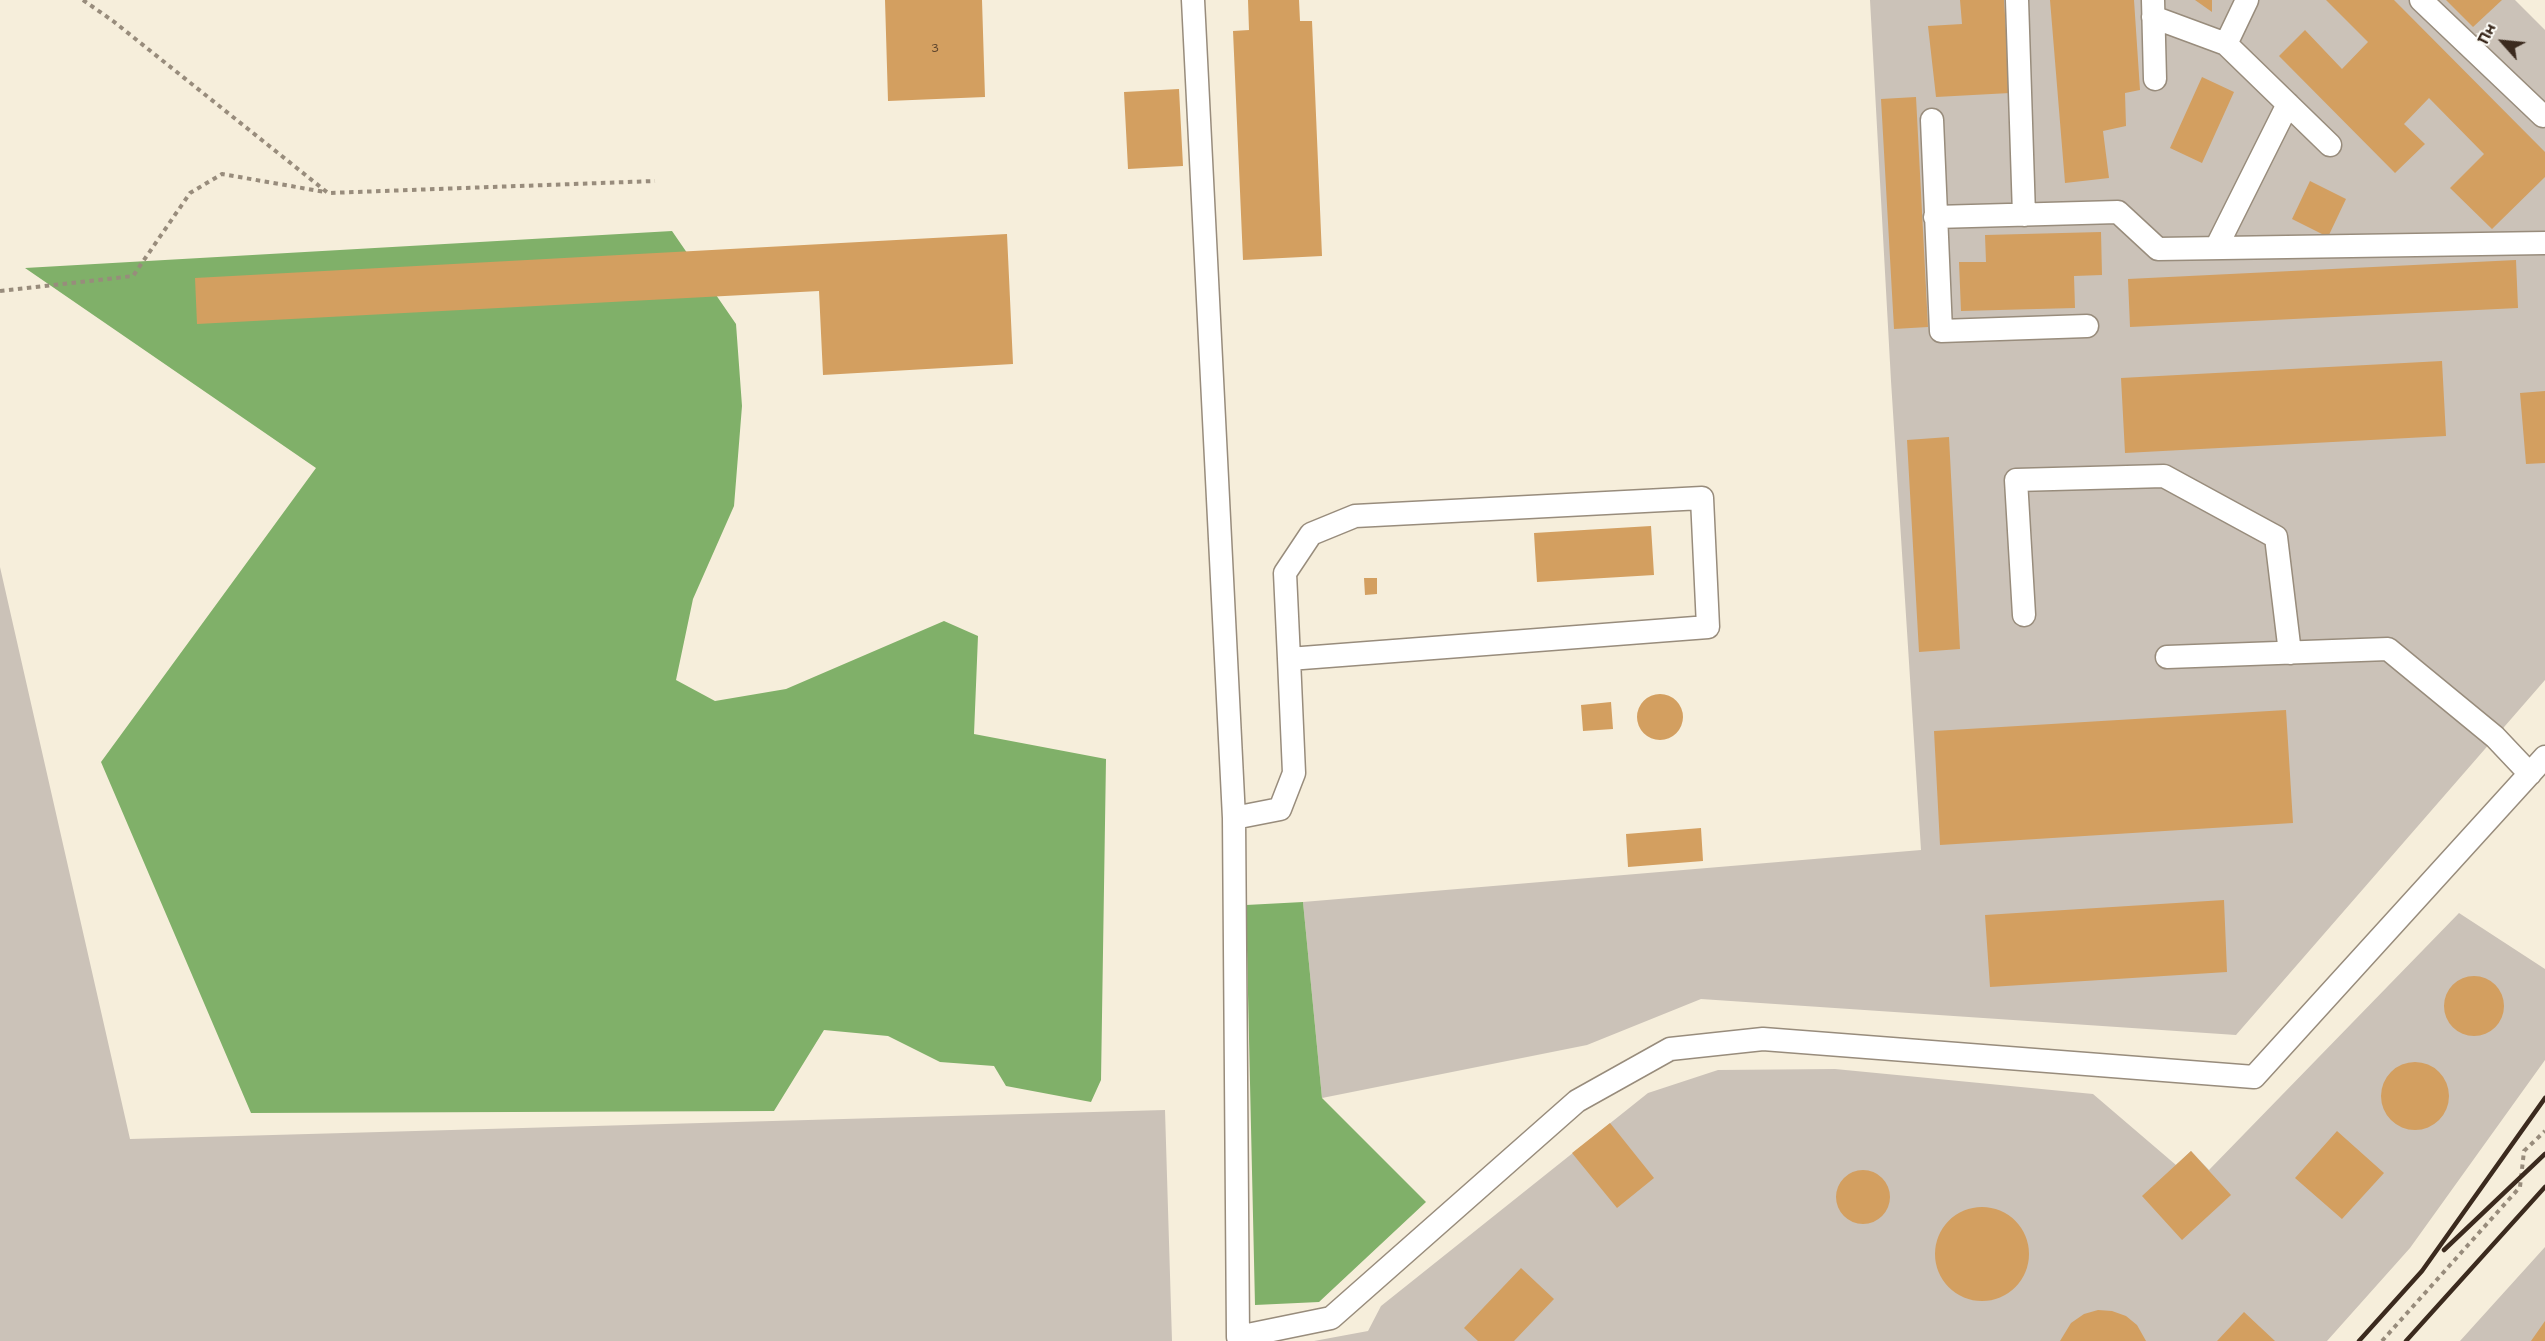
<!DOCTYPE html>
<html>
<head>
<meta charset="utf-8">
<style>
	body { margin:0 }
	#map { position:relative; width:2545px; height:1341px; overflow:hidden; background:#f6eedb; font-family:"Shantell Sans",sans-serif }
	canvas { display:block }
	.north { position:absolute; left:2473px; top:12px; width:60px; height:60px; -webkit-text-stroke:4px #fdfcf7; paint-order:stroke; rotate:297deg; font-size:16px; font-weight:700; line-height:24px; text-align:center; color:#3b2a1e }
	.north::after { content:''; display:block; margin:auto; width:21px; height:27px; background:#3b2a1e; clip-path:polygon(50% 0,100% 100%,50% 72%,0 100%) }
</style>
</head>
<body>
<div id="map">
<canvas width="2545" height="1341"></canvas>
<div class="north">Пн</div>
</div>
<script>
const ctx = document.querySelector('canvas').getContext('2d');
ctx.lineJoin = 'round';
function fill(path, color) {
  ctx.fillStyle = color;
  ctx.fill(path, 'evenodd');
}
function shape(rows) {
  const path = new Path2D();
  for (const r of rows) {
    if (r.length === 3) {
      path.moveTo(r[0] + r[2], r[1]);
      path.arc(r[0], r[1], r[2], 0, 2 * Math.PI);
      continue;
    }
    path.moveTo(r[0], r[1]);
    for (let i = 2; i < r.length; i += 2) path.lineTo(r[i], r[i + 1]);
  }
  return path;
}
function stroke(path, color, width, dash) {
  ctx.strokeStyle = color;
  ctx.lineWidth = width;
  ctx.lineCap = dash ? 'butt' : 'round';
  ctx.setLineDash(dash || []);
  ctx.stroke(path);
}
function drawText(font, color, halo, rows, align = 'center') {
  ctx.font = font + ' "Shantell Sans",sans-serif';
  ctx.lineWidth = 4.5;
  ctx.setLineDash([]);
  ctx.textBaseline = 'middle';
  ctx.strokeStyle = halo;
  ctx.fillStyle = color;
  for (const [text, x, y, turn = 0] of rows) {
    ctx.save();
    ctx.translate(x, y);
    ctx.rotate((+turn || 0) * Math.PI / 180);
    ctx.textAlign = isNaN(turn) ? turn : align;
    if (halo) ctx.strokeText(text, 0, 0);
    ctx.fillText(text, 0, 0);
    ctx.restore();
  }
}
fill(shape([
	[1870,0,2515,0,2545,30,2545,680,2236,1035,1701,999,1587,1045,1322,1098,1303,902,1921,850,1891,381],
	[0,567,130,1139,1165,1110,1172,1341,0,1341],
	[2459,913,2545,969,2545,1060,2410,1248,2327,1341,1314,1341,1368,1331,1381,1306,1648,1093,1718,1070,1835,1069,2093,1094,2176,1165,2191,1151,2209,1170],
	[2545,1247,2545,1341,2460,1341]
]), '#cbc2b8');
fill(shape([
	[672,231,736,324,742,406,734,506,693,599,676,680,715,701,786,689,944,621,978,636,974,734,1106,759,1101,1080,1091,1102,1006,1086,994,1066,940,1062,888,1036,824,1030,774,1111,251,1113,101,762,316,468,25,268],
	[1303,902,1322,1098,1426,1202,1319,1302,1255,1305,1246,905]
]), '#80b069');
fill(shape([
	[885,0,982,0,985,97,888,101],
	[1248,0,1299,0,1300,21,1312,21,1322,256,1243,260,1233,31,1249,30],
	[1960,0,2004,0,2010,93,1936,97,1928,26,1962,24],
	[2050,0,2134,0,2140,90,2125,93,2126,126,2103,131,2109,178,2065,183],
	[2195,0,2212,0,2212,12],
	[2326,0,2394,0,2545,152,2545,177,2492,229,2450,188,2484,154,2429,98,2404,124,2425,144,2395,173,2279,56,2305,30,2342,69,2368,42],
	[2446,0,2502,0,2473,27],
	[2202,77,2234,92,2202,163,2170,148],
	[1179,89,1183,166,1128,169,1124,92],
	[1916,97,1928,327,1894,329,1881,99],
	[2310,181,2346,199,2328,237,2292,219],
	[2101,232,2102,275,2074,276,2075,308,1961,311,1959,262,1986,262,1985,235],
	[1007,234,1013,364,823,375,819,291,197,324,195,278],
	[2516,260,2518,308,2130,327,2128,279],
	[2442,361,2446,436,2125,453,2121,378],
	[2545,391,2545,463,2526,464,2520,393],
	[1949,437,1960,649,1919,652,1907,440],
	[1651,526,1654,575,1537,582,1534,533],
	[1364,578,1377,578,1377,594,1365,595],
	[1660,717,23],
	[1611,702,1613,729,1583,731,1581,705],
	[2286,710,2293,823,1940,845,1934,731],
	[1701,828,1703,861,1628,867,1626,834],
	[2224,900,2227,972,1990,987,1985,915],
	[2474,1006,30],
	[2415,1096,34],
	[1610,1123,1654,1178,1617,1208,1572,1153],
	[2337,1131,2384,1173,2342,1219,2295,1178],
	[2191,1151,2231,1195,2182,1240,2142,1196],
	[1863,1197,27],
	[1982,1254,47],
	[1521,1268,1554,1299,1514,1341,1478,1341,1464,1328],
	[2098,1310,2112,1311,2126,1316,2137,1325,2146,1341,2060,1341,2071,1323,2084,1314],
	[2244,1312,2275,1341,2217,1341],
	[2545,1321,2545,1341,2531,1341]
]), '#d39f60');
const lane = shape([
	[1193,0,1234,818,1238,1337,1331,1318,1577,1101,1670,1049,1763,1039,2254,1077,2545,757],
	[2017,0,2024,215],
	[2153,0,2155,79],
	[2421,0,2543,116,2545,114],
	[2153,17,2226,44,2330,145],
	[2226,44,2247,0],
	[1932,120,1941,331,2087,326],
	[1935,217,2118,212,2158,249,2545,243],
	[2217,246,2288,104],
	[2024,615,2016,480,2164,476,2276,537,2290,653],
	[2167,657,2388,649,2495,737,2530,774],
	[1234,818,1280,809,1294,773,1289,659,1708,627,1702,498,1355,516,1311,534,1285,573,1289,659]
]);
stroke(lane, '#988c7c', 25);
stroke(shape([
	[83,0,113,21,328,193,655,181],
	[0,291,133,276,190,193,222,174,325,192],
	[2382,1341,2520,1187,2524,1151,2545,1131]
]), '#988c7c', 4, [4.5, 4.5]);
stroke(lane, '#fff', 22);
stroke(shape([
	[2444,1250,2545,1154],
	[2359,1341,2422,1271,2545,1098],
	[2406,1341,2545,1187]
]), '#3b2a1e', 4.5);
drawText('12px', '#61472e', null, [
	["3",935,49]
]);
</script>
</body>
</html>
